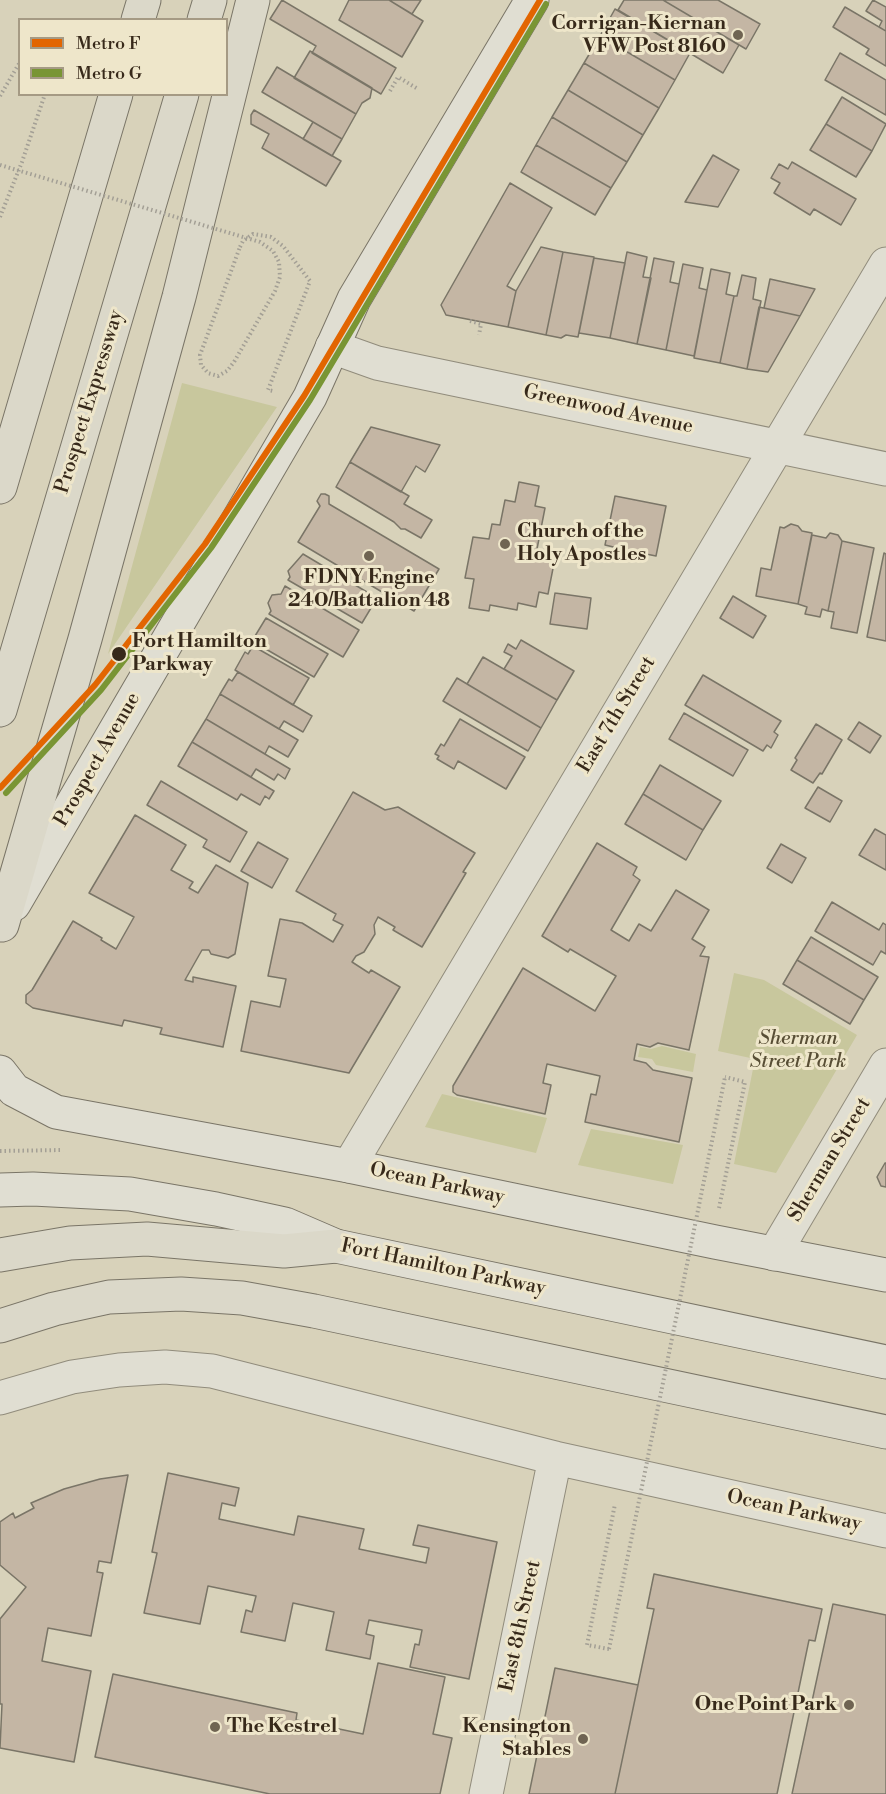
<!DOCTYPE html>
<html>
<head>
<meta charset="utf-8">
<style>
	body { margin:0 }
	#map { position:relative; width:886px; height:1794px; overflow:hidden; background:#d8d2ba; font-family:"Libre Bodoni",serif }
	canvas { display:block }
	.legend { position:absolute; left:18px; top:18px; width:210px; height:78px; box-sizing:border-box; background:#eee6ca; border:2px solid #a59a84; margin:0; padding:8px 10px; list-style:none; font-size:18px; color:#37291a }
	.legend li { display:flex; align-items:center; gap:12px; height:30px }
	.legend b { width:30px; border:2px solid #a59a84 }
</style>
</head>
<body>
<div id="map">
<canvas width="886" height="1794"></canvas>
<ul class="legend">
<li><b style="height:8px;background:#e26501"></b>Metro F</li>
<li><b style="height:8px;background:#799534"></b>Metro G</li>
</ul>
</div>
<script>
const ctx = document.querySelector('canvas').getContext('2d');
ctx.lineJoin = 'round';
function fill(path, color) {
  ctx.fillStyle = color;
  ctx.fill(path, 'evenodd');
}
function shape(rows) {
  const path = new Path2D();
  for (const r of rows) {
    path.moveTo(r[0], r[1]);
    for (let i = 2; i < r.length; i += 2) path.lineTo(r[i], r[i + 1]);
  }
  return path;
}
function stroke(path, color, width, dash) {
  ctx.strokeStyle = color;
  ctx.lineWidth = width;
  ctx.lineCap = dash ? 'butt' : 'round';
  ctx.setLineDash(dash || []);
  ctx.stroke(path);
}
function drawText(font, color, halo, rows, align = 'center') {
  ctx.font = font + ' "Libre Bodoni",serif';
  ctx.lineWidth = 6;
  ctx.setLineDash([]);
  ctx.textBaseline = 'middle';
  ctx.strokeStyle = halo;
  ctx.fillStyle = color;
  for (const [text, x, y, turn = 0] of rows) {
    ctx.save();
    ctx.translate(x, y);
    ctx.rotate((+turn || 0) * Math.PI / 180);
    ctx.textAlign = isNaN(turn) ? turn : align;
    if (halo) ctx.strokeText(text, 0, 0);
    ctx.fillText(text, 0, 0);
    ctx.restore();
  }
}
fill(shape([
	[182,383,277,407,108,654],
	[734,973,764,980,857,1035,776,1173,734,1164,755,1059,718,1051],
	[662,1046,696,1054,693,1072,656,1065,652,1059,638,1057,640,1047,651,1049],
	[442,1094,547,1118,536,1153,425,1127],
	[591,1129,683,1145,673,1184,578,1165]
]), '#c8c79d');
const building = shape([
	[282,0,396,68,381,94,312,53,316,46,270,19,282,0],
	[349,0,389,0,423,21,402,57,339,20,349,0],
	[389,0,421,0,412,14,389,0],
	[624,0,663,0,739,45,723,73,618,10,624,0],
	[663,0,718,0,760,24,746,49,663,0],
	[873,0,886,7,886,31,879,27,882,21,866,11,873,0],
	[845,7,886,31,886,66,866,54,869,49,833,27,845,7],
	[615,9,690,53,675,80,600,36,615,9],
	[600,36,675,80,659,108,584,63,600,36],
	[310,51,372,88,370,98,362,103,356,114,294,78,310,51],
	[840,53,886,80,886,115,825,80,840,53],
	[584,63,659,108,643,135,568,90,584,63],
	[277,67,356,114,342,139,262,92,277,67],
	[568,90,643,135,627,162,552,117,568,90],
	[842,97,886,124,872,151,826,124,842,97],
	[254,110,341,161,326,186,262,148,269,134,251,124,251,115,254,110],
	[552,117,627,162,611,188,536,145,552,117],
	[313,122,342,139,332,156,303,139,313,122],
	[826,124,872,151,856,177,810,150,826,124],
	[536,145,611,188,595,215,521,172,536,145],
	[713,155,739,170,718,207,685,202,713,155],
	[792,162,856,199,841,225,814,209,810,215,774,193,780,183,771,178,779,164,788,169,792,162],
	[510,183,552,208,507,286,516,291,508,327,446,315,441,305,510,183],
	[541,247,563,252,546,335,508,327,516,291,541,247],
	[563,252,594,257,578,337,566,335,561,338,546,335,563,252],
	[627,252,647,257,643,277,651,278,637,344,610,338,627,252],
	[594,258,625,263,610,338,579,333,594,258],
	[654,258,674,262,670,282,679,284,666,350,637,344,654,258],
	[683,264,703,268,699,288,707,290,694,356,666,350,683,264],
	[711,269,730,273,726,294,734,296,720,363,694,358,711,269],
	[742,275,756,278,753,299,761,301,747,369,720,363,734,296,737,296,742,275],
	[770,279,815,289,800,316,764,308,770,279],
	[759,307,800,316,768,372,747,369,759,307],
	[371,427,440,445,425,472,416,466,401,492,350,462,371,427],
	[350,462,409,496,404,504,432,520,421,538,405,529,401,529,394,522,336,487,350,462],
	[519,482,539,486,535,506,545,508,537,549,556,553,548,594,539,592,536,607,518,603,517,610,490,605,489,611,469,608,474,579,465,578,473,537,489,539,492,524,500,525,505,500,515,502,519,482],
	[321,494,325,494,329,496,329,504,439,569,414,611,298,542,320,506,317,501,321,494],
	[615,496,666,506,656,556,636,552,635,560,625,558,626,550,605,545,615,496],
	[791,524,798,526,802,531,812,533,798,604,756,596,761,568,771,570,780,527,784,528,791,524],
	[830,533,838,535,842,541,828,611,822,609,820,617,805,614,807,607,798,604,812,535,826,538,830,533],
	[842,541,874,548,857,633,831,628,834,612,828,611,842,541],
	[884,553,886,554,886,641,867,637,884,553],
	[303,554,377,598,362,623,288,580,290,577,288,571,303,554],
	[285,586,359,630,343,657,269,614,271,611,268,603,272,595,281,594,285,586],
	[555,593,591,598,587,629,550,624,555,593],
	[733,596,766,616,753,638,720,618,733,596],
	[266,618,328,654,314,677,252,641,266,618],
	[521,640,574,671,557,700,504,669,512,656,504,652,508,644,516,649,521,640],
	[253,646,309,678,293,705,235,670,245,652,248,654,253,646],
	[483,657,557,700,541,728,467,684,483,657],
	[238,672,312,716,303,732,284,721,279,729,220,694,229,679,232,681,238,672],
	[703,675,781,721,774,732,778,735,771,748,767,745,763,751,685,705,703,675],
	[457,678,541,728,528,751,443,701,457,678],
	[220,694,298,740,288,757,269,746,265,754,206,719,220,694],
	[684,713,748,750,733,776,669,739,684,713],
	[206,719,290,769,285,779,278,774,274,780,256,769,251,777,192,742,206,719],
	[460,719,525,757,506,789,458,761,454,769,437,759,439,756,435,754,441,744,444,746,460,719],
	[859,722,881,736,870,753,848,739,859,722],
	[816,724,842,740,822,774,820,773,813,783,791,770,797,760,795,758,816,724],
	[192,742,274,791,269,799,265,796,260,805,241,794,237,800,178,766,192,742],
	[660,765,721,801,703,830,643,794,660,765],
	[161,781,247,832,230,862,203,847,207,840,147,805,161,781],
	[818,787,842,801,830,822,805,808,818,787],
	[353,792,385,810,398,807,475,853,463,872,466,873,422,947,393,930,395,927,378,917,374,925,375,934,364,952,356,956,352,962,369,973,371,970,400,987,349,1073,241,1051,251,1001,280,1007,286,979,268,976,280,919,302,923,333,942,343,925,333,920,336,914,296,891,353,792],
	[643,794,703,830,686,860,625,824,643,794],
	[135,815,186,845,171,870,193,882,189,888,198,893,216,865,248,883,235,954,228,958,211,954,209,950,202,950,185,980,193,982,193,977,236,986,223,1047,160,1034,162,1028,124,1020,122,1026,33,1008,26,1003,26,995,32,990,73,921,102,938,101,940,116,949,134,917,89,893,135,815],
	[875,829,886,835,886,870,859,855,875,829],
	[258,842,288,859,272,888,241,871,258,842],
	[597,843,637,867,633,875,640,880,611,930,629,941,639,924,651,931,676,890,709,910,692,939,705,947,700,956,709,957,689,1050,658,1043,650,1047,637,1044,634,1060,646,1063,653,1070,692,1078,679,1142,585,1122,591,1094,596,1095,600,1076,547,1064,543,1083,551,1085,545,1114,457,1095,453,1092,453,1086,523,968,595,1011,616,976,570,949,568,952,542,936,597,843],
	[781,844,806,858,792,883,767,868,781,844],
	[832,902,879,930,883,923,886,925,886,954,881,951,873,965,815,931,832,902],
	[811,937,878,977,864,1000,797,960,811,937],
	[797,960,864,1000,850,1024,783,984,797,960],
	[885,1163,886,1163,886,1187,881,1186,877,1177,885,1163],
	[168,1473,239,1488,235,1506,222,1503,219,1519,294,1535,298,1516,364,1529,359,1549,426,1563,429,1548,413,1545,418,1525,497,1542,469,1679,410,1667,415,1644,419,1645,422,1630,369,1620,366,1634,374,1636,370,1659,326,1650,334,1612,293,1603,285,1641,241,1632,246,1610,252,1612,256,1596,208,1586,200,1624,144,1613,157,1553,152,1552,168,1473],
	[128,1475,111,1563,99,1561,97,1572,103,1573,91,1636,48,1628,42,1661,91,1671,74,1762,0,1748,2,1704,0,1704,0,1619,26,1587,0,1565,0,1522,13,1513,15,1518,34,1508,31,1503,64,1489,100,1479,128,1475],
	[654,1574,822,1609,815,1641,809,1640,777,1794,615,1794,654,1609,647,1608,654,1574],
	[833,1604,886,1615,886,1794,792,1794,833,1604],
	[378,1663,445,1677,433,1734,452,1738,440,1794,270,1794,95,1757,113,1674,297,1713,296,1720,363,1734,378,1663],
	[555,1668,638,1685,615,1794,529,1794,555,1668]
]);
fill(building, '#c4b6a4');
stroke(building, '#7a7567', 1.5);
const street = shape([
	[332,347,377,363,886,469],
	[349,1166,886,264],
	[774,1254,886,1065],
	[0,1398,72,1377,119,1370,165,1367,212,1371,555,1458,886,1531],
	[486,1794,555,1458]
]);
const secondary = shape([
	[14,904,310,397,354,299,532,0],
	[0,1072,14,1090,56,1112,349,1166,715,1242,886,1275],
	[0,1190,33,1189,130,1194,216,1209,285,1224,336,1246,886,1362]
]);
const highway = shape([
	[138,20,144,0],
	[204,20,210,0],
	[0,487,116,94],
	[0,710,182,94],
	[2,925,85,639,179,297,253,0],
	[0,1255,70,1243,147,1239,284,1251,336,1246],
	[0,1326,54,1309,109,1297,181,1294,242,1298,314,1311,886,1432]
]);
stroke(street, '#918c7c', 35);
stroke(secondary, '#7a7567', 35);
stroke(highway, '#7a7567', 35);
stroke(shape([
	[390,91,398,77,418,89],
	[0,96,20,62],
	[0,217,22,162,45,94],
	[240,247,243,241,253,234,271,237,283,246,310,281,268,390,273,391],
	[470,321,481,324,479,335],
	[0,1151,63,1150],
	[719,1208,745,1082,725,1077],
	[609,1649,587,1645,615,1504]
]), '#a39f95', 4, [1.5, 3]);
stroke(street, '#e0ded2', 33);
stroke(secondary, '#e0ded2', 33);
stroke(highway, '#dbd8c9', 33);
stroke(shape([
	[0,165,260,242,273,251,279,262,280,277,275,291,234,362,227,371,218,376,208,373,201,365,200,355,240,247],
	[609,1649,725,1077]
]), '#a39f95', 4, [1.5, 3]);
stroke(shape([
	[0,788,95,685,205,544,304,396,540,0]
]), '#e26501', 6);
stroke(shape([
	[6,793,101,690,211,548,310,400,546,4]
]), '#799534', 6);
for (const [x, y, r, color] of [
	[738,35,6,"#6f6452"],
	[505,544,6,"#6f6452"],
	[369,556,6,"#6f6452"],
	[119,654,8,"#37291a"],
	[849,1705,6,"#6f6452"],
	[215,1727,6,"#6f6452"],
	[583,1739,6,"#6f6452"]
]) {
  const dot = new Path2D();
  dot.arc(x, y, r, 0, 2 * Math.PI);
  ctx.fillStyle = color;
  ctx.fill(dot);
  stroke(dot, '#eee6ca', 2);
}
drawText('bold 20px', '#37291a', '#eee6ca', [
	["Corrigan-Kiernan",726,24],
	["VFW Post 8160",726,47],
	["Church of the",517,532,"left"],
	["Holy Apostles",517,555,"left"],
	["FDNY Engine",369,578,"center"],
	["240/Battalion 48",369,601,"center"],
	["One Point Park",837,1705],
	["The Kestrel",227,1727,"left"],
	["Kensington",571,1727],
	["Stables",571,1750]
], 'right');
drawText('20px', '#37291a', '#eee6ca', [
	["Prospect Expressway",90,402,-73],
	["Greenwood Avenue",608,410,12],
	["East 7th Street",617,715,-59],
	["Prospect Avenue",98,760,-60],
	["Sherman Street",830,1160,-59],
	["Ocean Parkway",437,1184,12],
	["Fort Hamilton Parkway",443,1268,12],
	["Ocean Parkway",794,1511,12],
	["East 8th Street",521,1626,-78]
]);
drawText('bold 20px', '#37291a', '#eee6ca', [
	["Fort Hamilton",132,642],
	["Parkway",132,665]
], 'left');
drawText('italic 20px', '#584e35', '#eee6ca', [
	["Sherman",798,1039],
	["Street Park",798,1062]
]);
</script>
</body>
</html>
